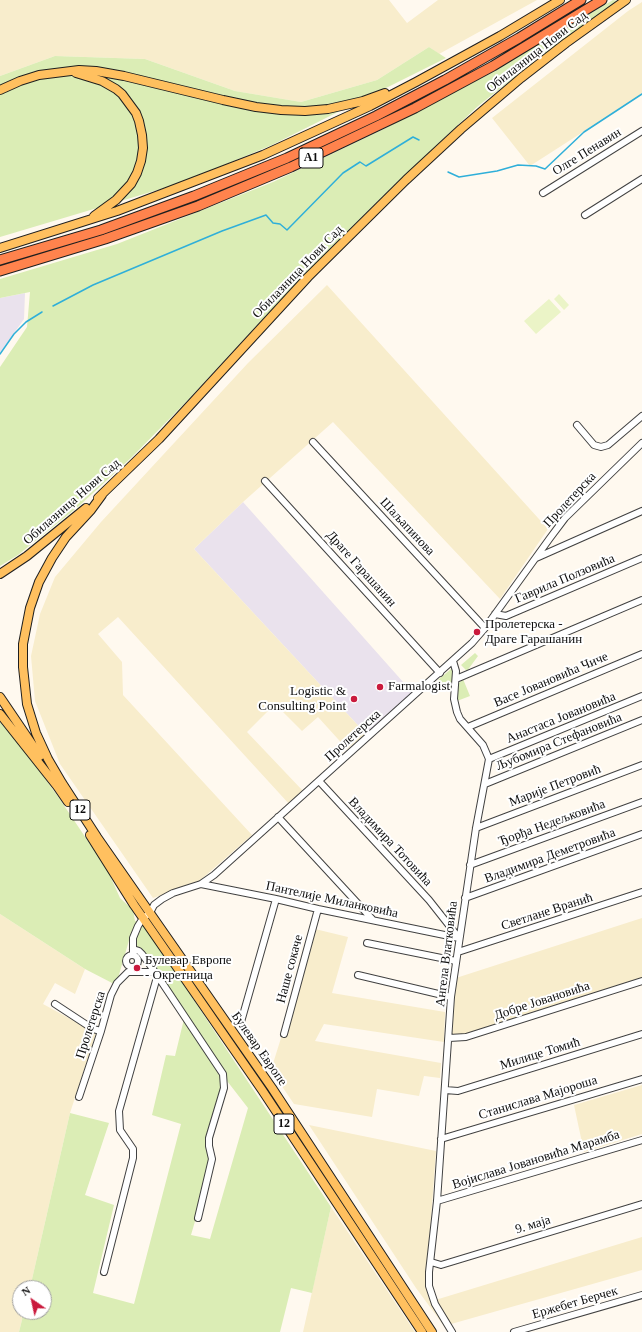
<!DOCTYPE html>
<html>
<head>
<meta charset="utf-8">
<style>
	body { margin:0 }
	#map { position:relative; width:642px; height:1332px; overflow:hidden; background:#fff9ef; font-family:Georgia,serif }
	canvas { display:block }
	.north { position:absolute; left:12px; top:1280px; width:40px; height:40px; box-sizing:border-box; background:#fff; border:1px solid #9f9f9f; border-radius:50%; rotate:326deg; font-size:11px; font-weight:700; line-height:16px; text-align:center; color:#0e0e0e }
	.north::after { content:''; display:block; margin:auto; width:14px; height:18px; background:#ca1a3d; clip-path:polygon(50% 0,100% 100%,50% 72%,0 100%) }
</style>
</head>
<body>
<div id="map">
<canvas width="642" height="1332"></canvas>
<div class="north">N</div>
</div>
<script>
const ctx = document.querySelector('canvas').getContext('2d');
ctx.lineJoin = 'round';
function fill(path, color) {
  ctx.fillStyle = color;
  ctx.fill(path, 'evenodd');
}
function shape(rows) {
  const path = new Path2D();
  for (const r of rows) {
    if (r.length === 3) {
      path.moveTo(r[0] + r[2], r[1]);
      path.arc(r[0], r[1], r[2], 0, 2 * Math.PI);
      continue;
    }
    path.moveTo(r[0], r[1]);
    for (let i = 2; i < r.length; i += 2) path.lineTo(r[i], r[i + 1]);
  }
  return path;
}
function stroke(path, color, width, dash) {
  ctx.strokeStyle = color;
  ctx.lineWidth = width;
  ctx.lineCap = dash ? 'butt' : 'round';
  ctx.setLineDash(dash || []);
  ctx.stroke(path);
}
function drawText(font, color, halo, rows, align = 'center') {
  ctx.font = font + ' Georgia,serif';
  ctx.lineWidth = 4;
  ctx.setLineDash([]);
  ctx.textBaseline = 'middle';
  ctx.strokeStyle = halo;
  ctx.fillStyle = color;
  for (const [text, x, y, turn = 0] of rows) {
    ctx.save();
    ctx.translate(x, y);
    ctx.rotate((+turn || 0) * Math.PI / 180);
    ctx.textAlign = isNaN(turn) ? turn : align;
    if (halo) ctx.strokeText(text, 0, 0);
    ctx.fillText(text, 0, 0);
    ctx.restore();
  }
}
fill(shape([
	[25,293,24,319,0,353,0,298],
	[243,502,412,692,366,734,194,549]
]), '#eae2ed');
fill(shape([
	[0,0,389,0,407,23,438,0,537,0,439,54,429,47,377,80,301,102,235,91,145,59,55,56,0,76],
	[642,2,642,94,530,166,492,118,628,11],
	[327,285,548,529,500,599,333,422,243,502,194,549,366,734,347,749,318,717,302,731,275,704,247,732,303,791,290,805,118,617,98,634,122,662,123,695,252,835,197,883,153,898,60,764,35,701,31,656,40,614,55,577,101,522,248,363],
	[0,914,85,969,75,994,55,983,43,1004,96,1033,70,1113,30,1288,20,1288,20,1312,24,1312,19,1332,0,1332],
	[642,918,642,979,461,1037,452,1034,456,978],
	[315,929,348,937,332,993,445,1012,444,1042,324,1024,315,1041,441,1063,440,1078,424,1076,419,1096,377,1089,372,1117,294,1104,271,1070],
	[642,1085,642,1134,584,1152,574,1105],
	[309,1125,436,1151,426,1285,432,1301,642,1237,642,1270,444,1326,416,1288],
	[331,1207,415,1332,303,1332]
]), '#f8edcc');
fill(shape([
	[613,0,618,1,537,59,477,107,393,186,305,273,186,402,133,456,79,506,18,555,0,566,0,367,27,327,30,292,0,298,0,279,117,244,273,182,384,129,457,91,496,70],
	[429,47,446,58,272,145,181,183,0,237,0,76,55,56,145,59,235,91,301,102,377,80],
	[475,653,478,656,467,671,461,665],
	[451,669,453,670,453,675,451,691,447,691,438,680],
	[463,679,470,696,457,701,458,684],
	[0,722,29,756,59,798,108,871,120,898,133,910,135,921,142,922,331,1207,312,1293,291,1288,280,1332,19,1332,24,1312,44,1312,44,1288,30,1288,70,1113,109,1123,85,1195,114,1205,93,1293,134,1304,181,1124,152,1115,166,1055,175,1056,184,1019,130,937,116,985,85,969,0,914],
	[224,1077,248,1108,210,1239,191,1235,212,1163,205,1141]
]), '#dbedb5');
fill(shape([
	[559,294,569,305,564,310,554,299],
	[549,299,561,312,536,334,524,321]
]), '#ebf4c7');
stroke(shape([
	[448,172,459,177,497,171,518,165,536,166,545,169,584,132,642,94],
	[53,306,93,285,222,231,266,215,273,223,280,224,287,230,343,173,360,162,366,166,413,137,419,140],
	[0,354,14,334,26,322,42,312]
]), '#2fafd9', 1.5);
const minor = shape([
	[543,193,642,131],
	[585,215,642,179],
	[577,425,594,445,601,447,608,445,642,416],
	[313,442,485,628],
	[265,481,440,673],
	[536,558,642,511],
	[495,614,506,616,642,558],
	[456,679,642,600],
	[468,727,642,654],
	[489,759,642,696],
	[319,781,429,900,459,938],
	[485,784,642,720],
	[278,817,373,920],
	[476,828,642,765],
	[470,865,642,802],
	[201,884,276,899,318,909,459,938],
	[465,898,642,834],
	[367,943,456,961],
	[133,949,139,951,142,954,155,972],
	[458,952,642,892],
	[132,961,6],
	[133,955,133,938,138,926,143,918,150,913,154,905,162,899,173,893,201,884,214,875,472,643,485,628,550,538,565,518,642,443],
	[358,975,451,997],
	[55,1004,93,1029,101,1031],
	[241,1022,276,899],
	[284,1034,318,909],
	[449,1038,466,1037,642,981],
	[445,1090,458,1091,642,1034],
	[79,1097,101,1031,111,995,117,983,128,972,155,972,223,1074,224,1088,209,1138,209,1146,212,1159,198,1218],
	[441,1139,642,1079],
	[437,1201,642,1140],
	[431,1262,441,1265,642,1204],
	[104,1272,133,1158,133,1149,120,1130,119,1111,157,977],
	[452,1332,435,1304,429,1286,429,1272,437,1201,451,997,476,828,489,759,483,745,460,719,457,712,454,699,456,671,453,661],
	[514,1332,642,1295]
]);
const major = shape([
	[76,73,102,81,116,89,122,94,136,113,139,121,142,135,143,148,141,161,137,173,131,184,116,200,94,216],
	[0,90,20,81,39,75,79,70,96,71,124,76,223,100,256,107,281,110,305,111,328,109,363,101,385,93],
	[0,248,117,211,263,155,370,106,416,82,500,36,560,0],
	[102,495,91,510,66,537,52,558,39,582,30,608,23,644,23,667,27,704,36,733,48,759,62,783,97,837,272,1088,432,1332],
	[98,498,159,439,308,277,406,180,461,129,521,78,566,43,626,0],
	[0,574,27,556,86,508],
	[0,697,40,756],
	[0,714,57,786,68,802],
	[90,835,134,905,262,1090,422,1332]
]);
const highway = shape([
	[0,260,101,230,194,196,287,158,376,116,445,80,519,38,581,0],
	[0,271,105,239,198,206,291,167,415,108,493,66,602,0]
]);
stroke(minor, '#414141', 8);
stroke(major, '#1f1f1f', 10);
stroke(highway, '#1f1f1f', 11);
stroke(minor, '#fff', 6);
stroke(major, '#ffc05f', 8);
stroke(highway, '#ff834d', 9);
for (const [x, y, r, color] of [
	[477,632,4,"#ca1a3d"],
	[380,687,4,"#ca1a3d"],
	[354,699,4,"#ca1a3d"],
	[137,968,4,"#ca1a3d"]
]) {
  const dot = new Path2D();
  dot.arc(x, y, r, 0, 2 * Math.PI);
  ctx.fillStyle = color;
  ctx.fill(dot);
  stroke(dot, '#fff', 1.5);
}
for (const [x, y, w] of [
	[311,158,24],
	[80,810,20],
	[284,1124,20]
]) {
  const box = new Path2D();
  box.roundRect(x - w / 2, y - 10, w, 20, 3);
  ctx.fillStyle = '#fff';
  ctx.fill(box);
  stroke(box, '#0e0e0e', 1);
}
drawText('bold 12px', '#0e0e0e', null, [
	["A1",311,158],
	["12",80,810],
	["12",284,1124]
]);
drawText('13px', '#0e0e0e', '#fff', [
	["Обилазница Нови Сад",537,52,-38],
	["Олге Пенавин",587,152,-32],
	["Обилазница Нови Сад",298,272,-46],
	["Пролетерска",570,500,-47],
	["Обилазница Нови Сад",72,502,-41],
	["Шаљапинова",407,527,47],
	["Драге Гарашанин",361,569,48],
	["Гаврила Ползовића",565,579,-23],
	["Васе Јовановића Чиче",551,680,-23],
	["Анастаса Јовановића",561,718,-22],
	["Пролетерска",353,736,-42],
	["Љубомира Стефановића",559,742,-22],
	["Марије Петровић",555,786,-21],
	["Ђорђа Недељковића",552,823,-20],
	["Владимира Тотовића",390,842,47],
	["Владимира Деметровића",550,856,-20],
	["Пантелије Миланковића",332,900,12],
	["Светлане Вранић",547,912,-18],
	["Ангела Влатковића",447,954,-83],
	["Наше сокаче",290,969,-75],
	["Добре Јовановића",542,1001,-18],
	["Пролетерска",91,1025,-72],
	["Булевар Европе",259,1049,55],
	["Милице Томић",540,1054,-17],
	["Станислава Мајороша",538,1098,-17],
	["Војислава Јовановића Марамба",536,1160,-17],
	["9. маја",533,1225,-17],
	["Ержебет Берчек",575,1303,-16]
]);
drawText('13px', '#0e0e0e', '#fff', [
	["Пролетерска -",485,625],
	["Драге Гарашанин",485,640],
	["Farmalogist",388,687],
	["Logistic &",346,692,"right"],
	["Consulting Point",346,707,"right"],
	["Булевар Европе",145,961],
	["- Окретница",145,976]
], 'left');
</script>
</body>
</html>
